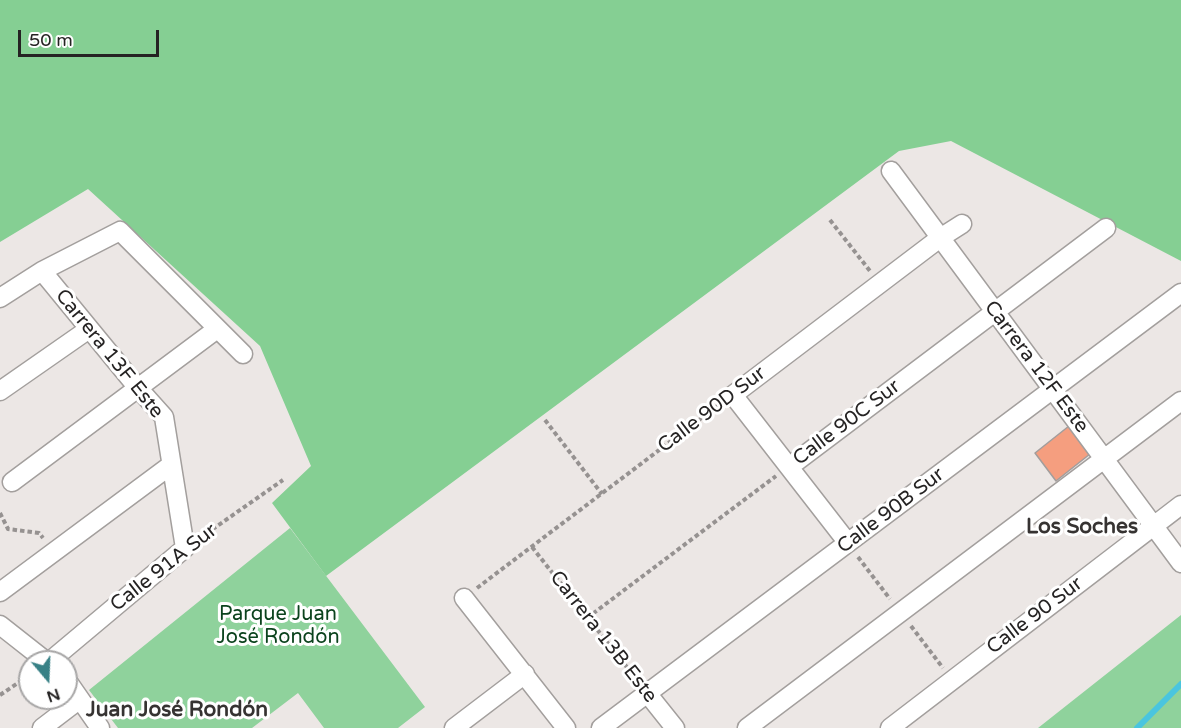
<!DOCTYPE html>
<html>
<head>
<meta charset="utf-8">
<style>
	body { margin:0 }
	#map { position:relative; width:1181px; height:728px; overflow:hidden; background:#ece7e5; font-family:"Varela Round",sans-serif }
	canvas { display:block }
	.north { position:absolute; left:18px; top:650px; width:60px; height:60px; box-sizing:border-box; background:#fff; border:2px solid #a8a7a7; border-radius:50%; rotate:161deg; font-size:16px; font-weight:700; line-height:24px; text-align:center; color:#252323 }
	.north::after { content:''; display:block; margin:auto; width:21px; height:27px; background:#388186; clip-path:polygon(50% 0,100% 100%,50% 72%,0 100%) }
	.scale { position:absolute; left:18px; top:30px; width:141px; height:27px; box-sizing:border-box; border:3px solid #252323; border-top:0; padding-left:8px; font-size:18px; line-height:21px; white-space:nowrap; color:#252323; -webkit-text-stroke:4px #fff; paint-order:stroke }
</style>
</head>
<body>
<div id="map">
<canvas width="1181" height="728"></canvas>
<div class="north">N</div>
<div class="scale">50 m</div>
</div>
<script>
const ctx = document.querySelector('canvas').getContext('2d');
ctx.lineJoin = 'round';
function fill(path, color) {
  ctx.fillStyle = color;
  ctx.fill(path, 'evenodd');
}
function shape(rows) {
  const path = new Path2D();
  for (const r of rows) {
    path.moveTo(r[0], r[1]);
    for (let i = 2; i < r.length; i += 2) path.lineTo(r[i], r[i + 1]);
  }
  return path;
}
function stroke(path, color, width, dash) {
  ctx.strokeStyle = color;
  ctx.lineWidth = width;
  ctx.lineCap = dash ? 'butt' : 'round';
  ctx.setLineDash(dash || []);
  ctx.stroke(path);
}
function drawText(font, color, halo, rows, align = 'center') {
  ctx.font = font + ' "Varela Round",sans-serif';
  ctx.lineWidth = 6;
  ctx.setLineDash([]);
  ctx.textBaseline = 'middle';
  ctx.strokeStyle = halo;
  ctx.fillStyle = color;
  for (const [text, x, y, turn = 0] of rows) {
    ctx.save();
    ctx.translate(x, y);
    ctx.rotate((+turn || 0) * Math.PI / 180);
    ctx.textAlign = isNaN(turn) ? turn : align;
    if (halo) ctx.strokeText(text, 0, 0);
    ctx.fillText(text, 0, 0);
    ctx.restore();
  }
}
fill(shape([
	[290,528,425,707,398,728,324,728,298,693,252,728,118,728,89,690],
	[1181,615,1181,728,1038,728]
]), '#8fd29c');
fill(shape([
	[0,0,1181,0,1181,261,951,141,899,151,326,576,272,503,311,466,260,346,88,189,0,242]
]), '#85cf93');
stroke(shape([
	[1137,728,1181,684]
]), '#4ac5df', 6);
const building = shape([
	[1074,422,1095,450,1056,481,1035,453,1074,422]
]);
fill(building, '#f59e7f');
stroke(building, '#a29d9c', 1.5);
const minor = shape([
	[891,171,1181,563],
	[42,271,138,388,164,417,185,548,49,662],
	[0,298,42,271,120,231,243,354],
	[0,391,89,329],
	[789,467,1106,228],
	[12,482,217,329],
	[848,543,733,395,940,238,962,224],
	[0,592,171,465],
	[464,598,566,728],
	[0,625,47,662],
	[66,679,100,728],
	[647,693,675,728],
	[42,728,80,699],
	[454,728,525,674],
	[601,728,1181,293],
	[747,728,1181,401],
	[890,728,1181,505]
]);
stroke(minor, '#a39f9d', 21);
stroke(shape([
	[830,220,870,271],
	[545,420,602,494],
	[0,513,8,529,39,533,43,538],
	[200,538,283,480],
	[532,547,637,680],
	[858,557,890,599],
	[477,588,720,404],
	[587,618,776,476],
	[911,626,943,668],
	[0,695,30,675]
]), '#969291', 4, [4.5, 3]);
stroke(minor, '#fff', 18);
drawText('20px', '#252323', '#fff', [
	["Carrera 13F Este",109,354,51],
	["Carrera 12F Este",1036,367,53],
	["Calle 90D Sur",712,410,-37],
	["Calle 90C Sur",847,423,-37],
	["Calle 90B Sur",891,511,-37],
	["Calle 91A Sur",164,568,-38],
	["Calle 90 Sur",1035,616,-37],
	["Carrera 13B Este",603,637,52]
]);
drawText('20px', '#0b431d', '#fff', [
	["Parque Juan",278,615],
	["José Rondón",278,638]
]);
drawText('bold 21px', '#363332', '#fff', [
	["Los Soches",1082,527],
	["Juan José Rondón",177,710]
]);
</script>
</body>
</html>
